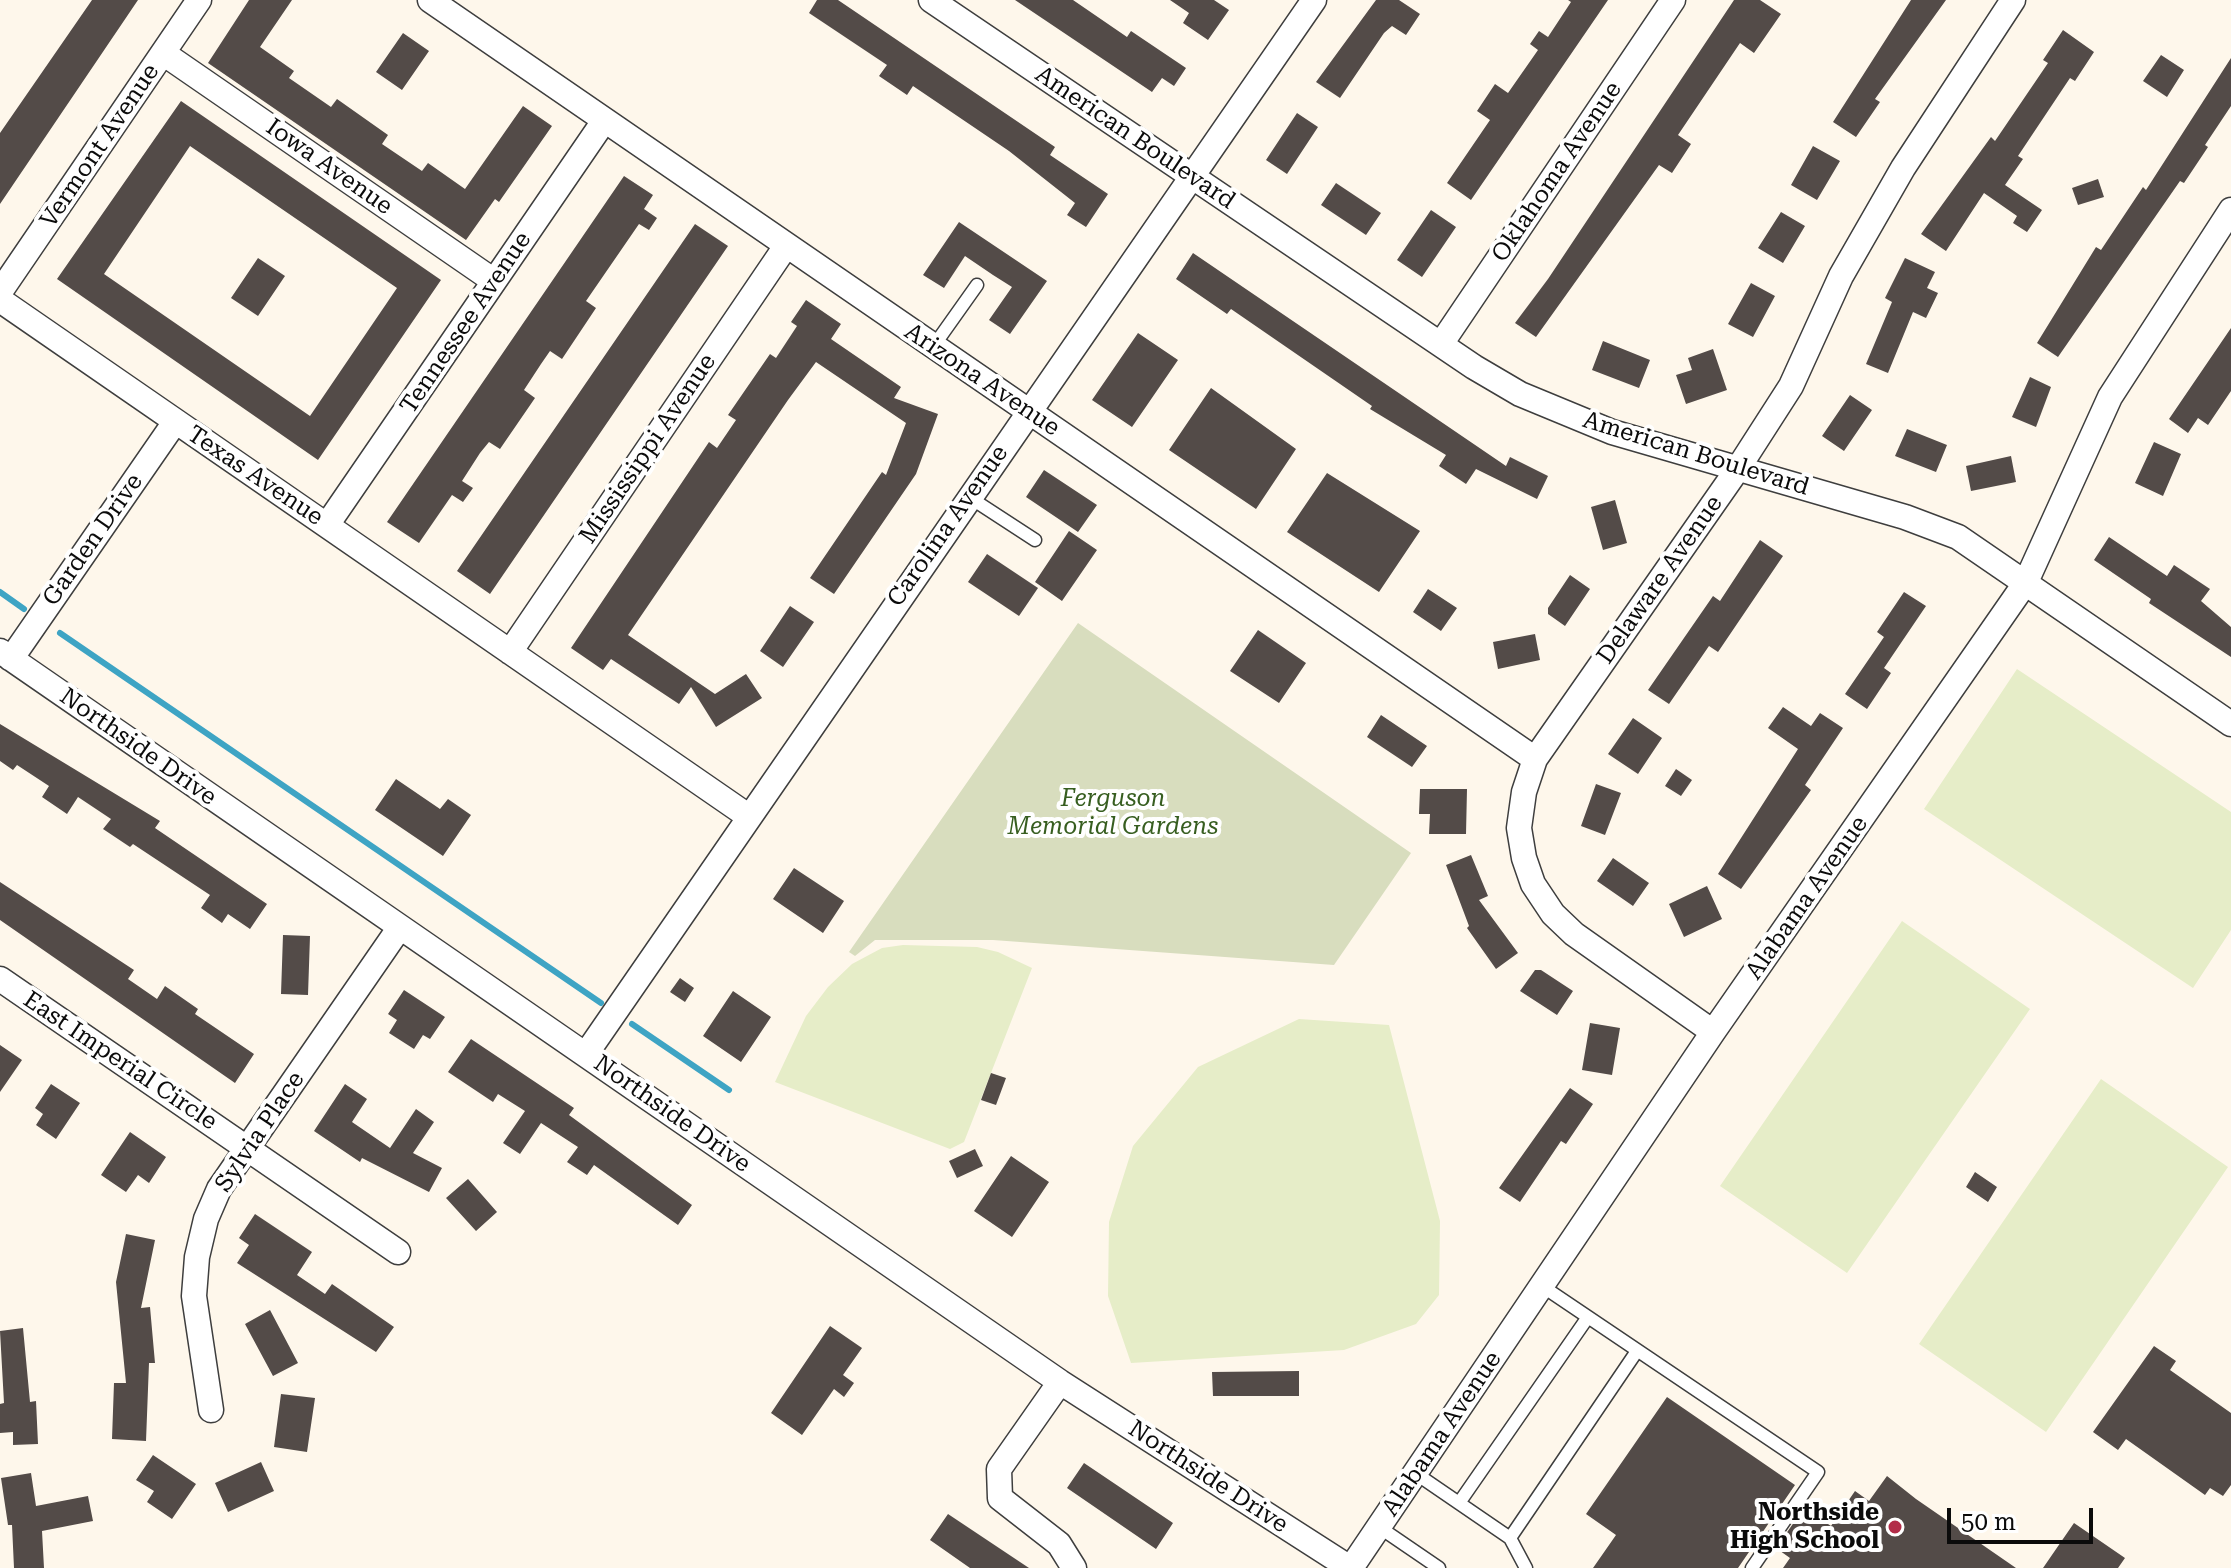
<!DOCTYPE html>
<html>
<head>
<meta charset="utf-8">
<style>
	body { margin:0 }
	#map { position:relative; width:2231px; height:1568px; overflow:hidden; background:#fef7eb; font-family:"Roboto Serif",serif }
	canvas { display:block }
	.scale { position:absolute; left:1947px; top:1508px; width:146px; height:36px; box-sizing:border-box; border:4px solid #0b0b0b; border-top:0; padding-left:10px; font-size:24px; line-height:28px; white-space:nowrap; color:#0b0b0b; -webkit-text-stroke:6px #fff; paint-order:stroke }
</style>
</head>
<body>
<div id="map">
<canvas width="2231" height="1568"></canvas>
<div class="scale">50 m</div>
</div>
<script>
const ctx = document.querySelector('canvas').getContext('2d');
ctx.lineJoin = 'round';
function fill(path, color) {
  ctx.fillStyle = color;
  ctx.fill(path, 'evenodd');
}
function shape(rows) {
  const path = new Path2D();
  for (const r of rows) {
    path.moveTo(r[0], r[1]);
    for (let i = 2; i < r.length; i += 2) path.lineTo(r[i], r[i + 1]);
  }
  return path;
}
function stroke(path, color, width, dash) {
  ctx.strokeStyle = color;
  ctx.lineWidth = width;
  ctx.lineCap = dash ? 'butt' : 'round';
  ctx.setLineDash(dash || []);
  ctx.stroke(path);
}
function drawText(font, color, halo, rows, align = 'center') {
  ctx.font = font + ' "Roboto Serif",serif';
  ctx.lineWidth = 8;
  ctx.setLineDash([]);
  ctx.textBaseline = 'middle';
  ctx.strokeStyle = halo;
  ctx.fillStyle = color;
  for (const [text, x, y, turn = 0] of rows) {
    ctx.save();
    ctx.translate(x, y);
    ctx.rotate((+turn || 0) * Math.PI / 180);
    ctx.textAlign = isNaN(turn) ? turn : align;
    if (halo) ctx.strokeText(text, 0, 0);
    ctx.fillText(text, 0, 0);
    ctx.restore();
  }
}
fill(shape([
	[1078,623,1411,853,1334,965,993,940,875,940,855,956,849,952]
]), '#d8ddbe');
fill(shape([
	[2017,669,2231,812,2231,930,2193,988,1924,809],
	[1902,921,2030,1009,1847,1273,1720,1186],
	[903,945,977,947,998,952,1032,968,964,1142,950,1149,775,1082,806,1016,828,987,852,964,882,948],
	[1299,1019,1389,1025,1440,1221,1439,1295,1416,1324,1344,1350,1131,1363,1108,1296,1109,1222,1133,1146,1198,1067],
	[2101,1079,2228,1167,2046,1432,1919,1344]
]), '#e6edc8');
stroke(shape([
	[0,592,24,609],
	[60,633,601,1003],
	[632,1024,729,1090]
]), '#3ea4c4', 6);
fill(shape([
	[92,0,138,0,0,204,0,133],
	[249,0,292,0,260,47,294,71,289,78,331,107,337,99,388,135,382,144,422,171,428,163,465,189,523,106,552,126,499,202,495,199,466,240,208,63],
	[817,0,838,0,1055,147,1050,155,1108,194,1086,227,1067,215,1075,203,1009,151,913,86,907,95,879,76,887,65,809,13],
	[1015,0,1073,0,1127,37,1131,31,1186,68,1174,86,1162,78,1152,92],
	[1170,0,1214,0,1229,10,1208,40,1183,23,1189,13],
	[1376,0,1399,0,1420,14,1406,35,1392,26,1384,33,1340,98,1316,82],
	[1568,0,1608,0,1471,200,1447,183,1490,120,1477,111,1495,84,1508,93,1538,50,1530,44,1539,31,1548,37,1571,2],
	[1734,0,1760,0,1781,14,1754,53,1740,43,1678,135,1691,144,1672,173,1659,165,1536,337,1515,323,1548,279],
	[1911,0,1946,0,1875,99,1880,102,1856,137,1833,122],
	[2063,30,2094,52,2075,81,2070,78,2018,156,2023,159,2005,185,2042,210,2027,232,2013,223,2017,216,1984,193,1946,251,1921,234,1991,137,1995,141,2048,63,2043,60],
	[403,33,429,51,402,90,376,72],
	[2161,55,2184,70,2167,97,2143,81],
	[2231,58,2231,106,2205,145,2208,147,2184,183,2180,181,2058,357,2037,343,2096,247,2101,250,2143,187,2146,190],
	[181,101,441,280,318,460,57,279],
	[190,146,397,288,310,416,104,274],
	[1297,113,1318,127,1287,174,1266,160],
	[1813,146,1840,161,1817,200,1791,185],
	[624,176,653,195,644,209,657,218,649,230,639,224,586,301,596,308,562,359,550,351,541,364,524,390,535,398,500,449,489,442,480,453,462,481,473,488,463,502,452,495,419,543,387,522],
	[2098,179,2104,197,2078,205,2072,188],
	[1336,183,1381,213,1366,235,1321,205],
	[1431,210,1456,227,1422,277,1397,260],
	[1781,212,1805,226,1783,263,1758,248],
	[959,222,1047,281,1010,334,989,320,1012,287,993,275,965,256,944,288,923,275],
	[695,224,728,246,490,594,457,571],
	[1193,253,1506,466,1510,457,1548,476,1537,499,1476,469,1466,484,1439,466,1446,455,1370,409,1372,406,1231,309,1227,314,1176,279],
	[258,258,285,276,258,316,231,298],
	[1905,258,1935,272,1927,288,1938,293,1926,318,1913,312,1888,373,1866,364,1892,302,1885,298],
	[1751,283,1775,296,1753,337,1728,324],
	[806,300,841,324,831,339,901,387,894,398,938,414,916,474,834,594,810,578,882,472,886,475,906,423,816,362,788,400,628,635,715,694,746,674,762,698,716,727,691,687,679,704,611,659,603,670,571,648,709,442,717,448,736,420,728,415,770,354,776,358,797,326,791,322],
	[2231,328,2231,391,2208,425,2198,418,2188,433,2169,419],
	[1138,333,1178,360,1132,427,1092,400],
	[1603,341,1650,360,1639,388,1592,370],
	[1713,349,1727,390,1686,404,1676,375,1692,370,1688,358],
	[2030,377,2051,387,2036,427,2012,417],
	[1211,388,1296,449,1256,509,1169,450],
	[1850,395,1872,410,1844,451,1822,436],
	[1907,429,1947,445,1936,472,1895,456],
	[2154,442,2181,454,2163,496,2135,483],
	[2011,456,2016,482,1971,491,1966,466],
	[1044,470,1097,505,1078,532,1026,497],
	[1327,473,1420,531,1379,592,1287,532],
	[1615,500,1627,543,1603,550,1591,507],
	[1069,531,1097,550,1062,601,1035,582],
	[2109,537,2167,576,2174,565,2210,589,2201,601,2231,627,2231,657,2149,603,2151,599,2094,560],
	[1760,540,1783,556,1718,652,1709,646,1669,704,1648,690,1713,596,1720,601],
	[987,554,1038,588,1019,616,968,582],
	[1570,575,1590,589,1565,626,1548,614,1548,608],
	[1428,589,1457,608,1441,631,1413,612],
	[1904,592,1926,606,1884,668,1891,673,1867,709,1845,694,1884,637,1877,632],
	[790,606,814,622,783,667,760,651],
	[1258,630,1306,663,1279,703,1230,671],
	[1535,634,1540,660,1498,669,1493,642],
	[1783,707,1811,726,1820,713,1843,728,1805,785,1811,790,1741,889,1718,874,1798,749,1768,728],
	[1381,715,1427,746,1412,767,1367,737],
	[1633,718,1662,738,1638,774,1608,754],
	[0,724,160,821,155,828,267,904,250,929,228,914,222,923,201,908,210,895,133,844,130,847,103,829,111,819,78,797,67,814,42,797,49,786,17,765,13,770,0,761],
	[1676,769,1692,780,1681,796,1665,786],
	[396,779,440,809,448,799,471,815,443,856,375,810],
	[1596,784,1621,793,1605,835,1581,826],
	[1420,789,1467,789,1466,834,1429,834,1430,814,1419,814],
	[1471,855,1488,896,1479,900,1518,953,1496,969,1467,928,1469,926,1446,865],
	[1613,858,1649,883,1633,906,1597,881],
	[794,868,844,901,823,933,773,899],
	[0,882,134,970,128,979,157,999,165,986,198,1009,195,1014,254,1054,235,1083,0,920],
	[1707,886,1722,919,1684,937,1669,904],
	[283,935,310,936,308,995,281,994],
	[1535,970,1541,970,1573,991,1557,1015,1520,991],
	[680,978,694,988,685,1002,670,992],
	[404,990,445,1017,430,1039,423,1035,414,1049,389,1033,397,1020,388,1014],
	[733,991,771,1017,741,1062,703,1036],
	[1590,1023,1620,1028,1612,1075,1582,1070],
	[471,1039,574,1108,569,1115,692,1205,678,1225,594,1165,587,1175,567,1162,578,1147,541,1123,520,1154,503,1143,525,1111,498,1094,493,1102,448,1072],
	[0,1045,22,1060,0,1092],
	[991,1073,1006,1078,996,1105,981,1100],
	[51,1084,80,1103,56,1139,36,1125,43,1114,35,1108],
	[345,1084,367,1099,352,1122,390,1148,416,1109,434,1122,413,1153,442,1168,429,1192,362,1158,360,1162,314,1131],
	[1570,1088,1593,1104,1566,1144,1561,1141,1520,1202,1499,1188],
	[130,1132,166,1157,149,1183,138,1175,126,1192,101,1175],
	[975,1149,983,1166,957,1178,949,1161],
	[1011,1156,1049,1182,1012,1237,974,1211],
	[1975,1172,1997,1187,1988,1202,1966,1187],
	[468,1179,497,1212,476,1231,446,1198],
	[255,1214,312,1252,297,1275,325,1294,332,1284,394,1327,376,1352,237,1263,249,1245,239,1238],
	[126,1234,155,1240,141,1308,150,1307,155,1363,149,1363,146,1441,112,1439,114,1383,126,1383,116,1282],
	[270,1310,298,1363,273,1376,245,1324],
	[830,1326,862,1348,843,1375,854,1383,844,1397,834,1389,802,1435,771,1413],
	[23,1328,30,1402,36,1401,38,1444,13,1445,13,1432,0,1433,0,1404,4,1403,0,1331],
	[2154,1346,2176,1361,2170,1370,2231,1413,2231,1485,2223,1496,2210,1488,2205,1495,2126,1439,2118,1450,2093,1432],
	[1299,1371,1299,1396,1213,1396,1212,1372],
	[281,1394,315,1398,307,1452,274,1447],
	[1667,1397,1795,1485,1738,1568,1593,1568,1616,1535,1586,1514],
	[153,1455,196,1484,172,1519,147,1502,154,1491,136,1480],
	[261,1462,274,1491,228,1512,215,1483],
	[1084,1463,1173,1523,1156,1549,1067,1488],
	[31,1473,36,1506,88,1496,93,1521,42,1531,44,1568,14,1568,12,1525,8,1525,1,1478],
	[1887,1476,1916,1499,2016,1568,1783,1568,1790,1558,1776,1548,1804,1508,1831,1526,1855,1491,1869,1501],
	[948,1514,1029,1568,970,1568,930,1540],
	[2074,1523,2125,1558,2118,1568,2043,1568]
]), '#534b48');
const service = shape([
	[933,347,977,285],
	[969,497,1035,540],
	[1542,1286,1818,1472,1752,1568],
	[1415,1473,1510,1538,1526,1568],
	[1459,1503,1588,1317],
	[1379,1527,1439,1568],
	[1510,1538,1637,1351]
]);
const minor = shape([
	[430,0,1535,759],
	[931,0,1474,367,1520,394,1612,432,1905,517,1958,537,2231,724],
	[163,53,494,281],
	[0,292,199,0],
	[0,300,748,816],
	[1441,344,1673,0],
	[327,525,604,121],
	[0,651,1060,1382,1350,1568],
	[510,652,786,246],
	[11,659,175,422],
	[0,979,398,1252],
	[1713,1032,1574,934,1553,914,1533,884,1524,858,1519,828,1524,792,1535,759,1737,470,1791,386,1841,276,1903,168,2013,0],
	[586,1054,1314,0],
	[1060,1382,999,1469,1000,1498,1059,1544,1074,1568],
	[211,1410,194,1296,197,1257,206,1219,219,1189,400,927],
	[1351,1568,1713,1032,2026,582,2110,397,2231,210]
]);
stroke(service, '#3e3e3e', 15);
stroke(minor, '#3e3e3e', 27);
stroke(service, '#fff', 12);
stroke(minor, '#fff', 24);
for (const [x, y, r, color] of [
	[1895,1527,8,"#b22c48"]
]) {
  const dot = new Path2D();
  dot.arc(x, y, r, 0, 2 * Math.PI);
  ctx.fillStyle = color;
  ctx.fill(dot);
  stroke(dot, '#fff', 3);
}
drawText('24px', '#0b0b0b', '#fff', [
	["American Boulevard",1135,138,34],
	["Vermont Avenue",100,146,-56],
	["Iowa Avenue",329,167,35],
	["Oklahoma Avenue",1557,172,-56],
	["Tennessee Avenue",466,323,-56],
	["Arizona Avenue",982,380,34],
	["Mississippi Avenue",648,449,-56],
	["American Boulevard",1696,454,17],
	["Texas Avenue",255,476,34],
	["Carolina Avenue",948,526,-55],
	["Garden Drive",93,540,-55],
	["Delaware Avenue",1660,580,-55],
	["Northside Drive",138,747,35],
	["Alabama Avenue",1807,898,-55],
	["East Imperial Circle",120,1061,34],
	["Northside Drive",672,1114,35],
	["Sylvia Place",260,1132,-56],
	["Alabama Avenue",1442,1434,-56],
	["Northside Drive",1208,1477,33]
]);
drawText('italic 24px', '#375e20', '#fff', [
	["Ferguson",1113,799],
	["Memorial Gardens",1113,827]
]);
drawText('bold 24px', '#0b0b0b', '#fff', [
	["Northside",1879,1513],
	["High School",1879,1541]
], 'right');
</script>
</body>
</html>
